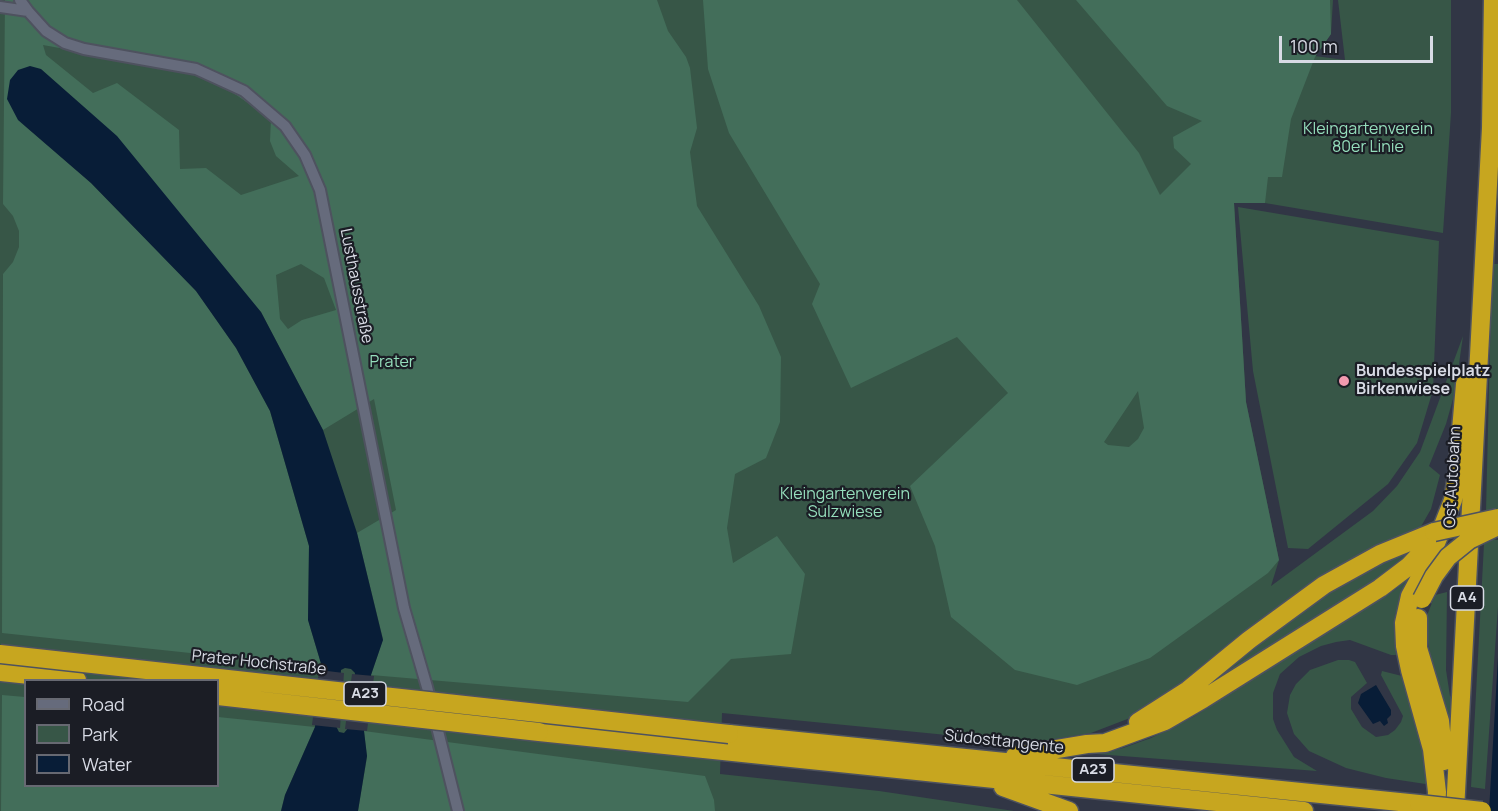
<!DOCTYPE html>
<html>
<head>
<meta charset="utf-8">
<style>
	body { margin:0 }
	#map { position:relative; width:1498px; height:811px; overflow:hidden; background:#313645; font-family:Manrope,sans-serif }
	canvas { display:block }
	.legend { position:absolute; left:24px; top:679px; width:195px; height:108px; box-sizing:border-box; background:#1b1d25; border:2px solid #676972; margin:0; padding:8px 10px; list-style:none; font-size:18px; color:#d8dbe5 }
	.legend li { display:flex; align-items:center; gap:12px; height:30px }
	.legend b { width:30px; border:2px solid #676972 }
	.scale { position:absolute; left:1279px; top:36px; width:154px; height:27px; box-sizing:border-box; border:3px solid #d8dbe5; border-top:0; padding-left:8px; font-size:18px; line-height:21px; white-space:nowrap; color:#d8dbe5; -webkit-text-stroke:4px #1b1d25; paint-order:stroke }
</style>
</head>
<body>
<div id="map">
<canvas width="1498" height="811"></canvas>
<ul class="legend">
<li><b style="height:8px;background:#666b7c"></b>Road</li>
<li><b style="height:16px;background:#375647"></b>Park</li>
<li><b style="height:16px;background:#081d37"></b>Water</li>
</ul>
<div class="scale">100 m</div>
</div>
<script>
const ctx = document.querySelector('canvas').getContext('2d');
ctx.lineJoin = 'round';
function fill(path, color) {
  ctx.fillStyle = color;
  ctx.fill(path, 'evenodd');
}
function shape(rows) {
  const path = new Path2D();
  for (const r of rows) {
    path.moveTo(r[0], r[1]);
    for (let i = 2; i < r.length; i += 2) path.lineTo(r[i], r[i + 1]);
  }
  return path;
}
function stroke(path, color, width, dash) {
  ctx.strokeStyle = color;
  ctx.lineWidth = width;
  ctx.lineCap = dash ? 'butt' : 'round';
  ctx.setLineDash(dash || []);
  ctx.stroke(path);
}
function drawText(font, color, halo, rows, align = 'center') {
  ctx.font = font + ' Manrope,sans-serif';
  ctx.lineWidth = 4.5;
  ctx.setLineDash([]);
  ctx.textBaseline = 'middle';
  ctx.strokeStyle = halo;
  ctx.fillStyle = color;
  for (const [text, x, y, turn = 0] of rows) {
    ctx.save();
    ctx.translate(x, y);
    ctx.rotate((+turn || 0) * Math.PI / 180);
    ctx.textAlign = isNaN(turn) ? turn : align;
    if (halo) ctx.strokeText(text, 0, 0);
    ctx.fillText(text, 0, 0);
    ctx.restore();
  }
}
fill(shape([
	[0,0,1333,0,1331,34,1315,56,1345,60,1338,0,1451,0,1451,113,1443,233,1265,203,1234,203,1246,402,1279,560,1271,586,1373,511,1397,486,1420,452,1463,336,1455,392,1446,424,1429,466,1440,475,1431,509,1419,530,1176,690,1130,718,1091,733,1049,740,998,740,722,713,720,774,879,791,1014,811,0,811],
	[26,680,218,680,218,786,26,786],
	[1238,207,1439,241,1433,390,1417,443,1388,484,1308,549,1288,548,1253,371],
	[1492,264,1498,264,1498,509,1486,511],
	[1493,539,1498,540,1498,607,1485,789,1471,787,1484,544],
	[1421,546,1411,558,1184,703,1306,608,1364,572],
	[1406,579,1409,581,1395,615,1396,655,1391,655,1350,640,1336,642,1321,646,1299,657,1280,674,1273,693,1273,719,1277,730,1294,757,1317,771,1096,754,1123,748,1151,738,1193,717,1396,589],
	[1447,592,1446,670,1450,696,1453,699,1450,752,1445,703,1431,660,1426,629,1428,613,1435,595],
	[1338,660,1349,660,1355,662,1367,683,1351,697,1351,709,1362,727,1376,737,1388,735,1395,730,1401,722,1403,716,1381,675,1382,671,1402,676,1412,706,1432,785,1386,778,1346,768,1309,751,1294,734,1287,713,1290,695,1296,684,1310,670]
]), '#375647');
fill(shape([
	[5,0,657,0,668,31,686,57,690,68,697,128,690,152,697,206,759,306,781,357,780,422,766,458,735,474,727,528,733,563,777,536,805,574,791,654,731,659,688,702,371,675,383,639,357,533,396,510,374,399,323,430,261,312,18,120,91,183,196,291,236,348,270,411,309,546,308,620,322,667,2,633,3,274,13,262,19,247,19,231,13,216,3,204],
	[43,45,191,72,219,83,271,119,270,141,276,156,299,176,241,195,206,168,180,169,179,130,117,83,93,93,46,55],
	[301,264,324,278,336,310,302,320,288,329,280,319,276,275],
	[703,0,1017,0,1139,153,1160,195,1191,164,1174,148,1173,137,1202,121,1167,106,1076,0,1330,0,1331,34,1315,57,1291,119,1282,177,1268,177,1265,203,1234,203,1246,402,1279,560,1268,573,1150,658,1077,685,1015,670,951,617,935,546,910,486,1008,393,957,337,851,388,812,304,820,284,729,133,708,69],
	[1138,391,1144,428,1138,439,1129,447,1108,445,1104,442],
	[2,695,25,697,26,786,218,786,218,717,315,727,285,795,281,811,1,811],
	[364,731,705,776,714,800,715,811,358,811,367,757]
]), '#436e5a');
fill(shape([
	[30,66,41,69,117,136,261,312,323,430,357,533,383,640,371,675,364,731,367,756,358,811,281,811,285,795,315,727,322,667,308,620,309,546,270,411,236,348,196,291,91,183,18,120,7,99,10,80,18,70],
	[345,668,351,669,355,673,349,727,344,733,339,732,336,726,341,670],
	[1498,658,1498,811,1489,811],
	[1376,685,1391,710,1391,715,1387,719,1388,723,1384,726,1380,721,1373,724,1358,703,1361,694]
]), '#081d37');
fill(shape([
	[319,670,344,673,340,728,312,725],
	[352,674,374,676,367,731,345,729]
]), '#313645');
const minor = shape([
	[20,0,28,11,46,31,65,43,84,49,196,69,244,91,285,126,305,155,320,190,404,608,427,687,458,811],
	[0,7,28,11]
]);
const motorway = shape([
	[1418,618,1418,648,1440,721,1444,761],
	[0,672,77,680],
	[1138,722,1188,690,1249,640,1324,585,1380,554,1434,532],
	[539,732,1304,811],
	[729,734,1419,804],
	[1015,756,1087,744,1105,743,1165,721,1203,699,1380,588,1409,566,1441,532],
	[1003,787,1069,811],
	[1436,811,1437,792,1432,749,1410,670,1405,646,1404,623,1410,596,1429,561,1453,500,1457,476,1465,384,1469,379],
	[1455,811,1491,128,1493,0]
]);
stroke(minor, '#4e525f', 14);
stroke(motorway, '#4e525f', 21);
stroke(minor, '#666b7c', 10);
stroke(motorway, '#c7a61f', 18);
const motorwayBridge = shape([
	[1434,532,1498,518],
	[1422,599,1434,576,1448,557,1469,540,1498,526],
	[0,654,729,734],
	[218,696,539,732],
	[1419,804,1482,811]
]);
stroke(motorwayBridge, '#4e525f', 21, []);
stroke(motorwayBridge, '#c7a61f', 18);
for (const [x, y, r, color] of [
	[1344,381,6,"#f29aaf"]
]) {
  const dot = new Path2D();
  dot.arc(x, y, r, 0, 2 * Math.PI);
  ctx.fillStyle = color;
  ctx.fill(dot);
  stroke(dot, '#1b1d25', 2);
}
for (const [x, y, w] of [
	[1467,598,33],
	[365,694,42],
	[1093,770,42]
]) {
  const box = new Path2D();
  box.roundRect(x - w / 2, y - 12, w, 24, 4.5);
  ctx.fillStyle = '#1b1d25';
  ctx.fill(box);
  stroke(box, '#d8dbe5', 1.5);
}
drawText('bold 15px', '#d8dbe5', null, [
	["A4",1467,598],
	["A23",365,694],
	["A23",1093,770]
]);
drawText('16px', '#95debc', '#1b1d25', [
	["Kleingartenverein",1368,130],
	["80er Linie",1368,148],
	["Prater",392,363],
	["Kleingartenverein",845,495],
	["Sulzwiese",845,513]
]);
drawText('16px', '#d8dbe5', '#1b1d25', [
	["Lusthausstraße",356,286,79],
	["Ost Autobahn",1453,477,-87],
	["Prater Hochstraße",259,663,6],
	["Südosttangente",1004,742,6]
]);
drawText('bold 16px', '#d8dbe5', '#1b1d25', [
	["Bundesspielplatz",1356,372],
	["Birkenwiese",1356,390]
], 'left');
</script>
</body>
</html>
